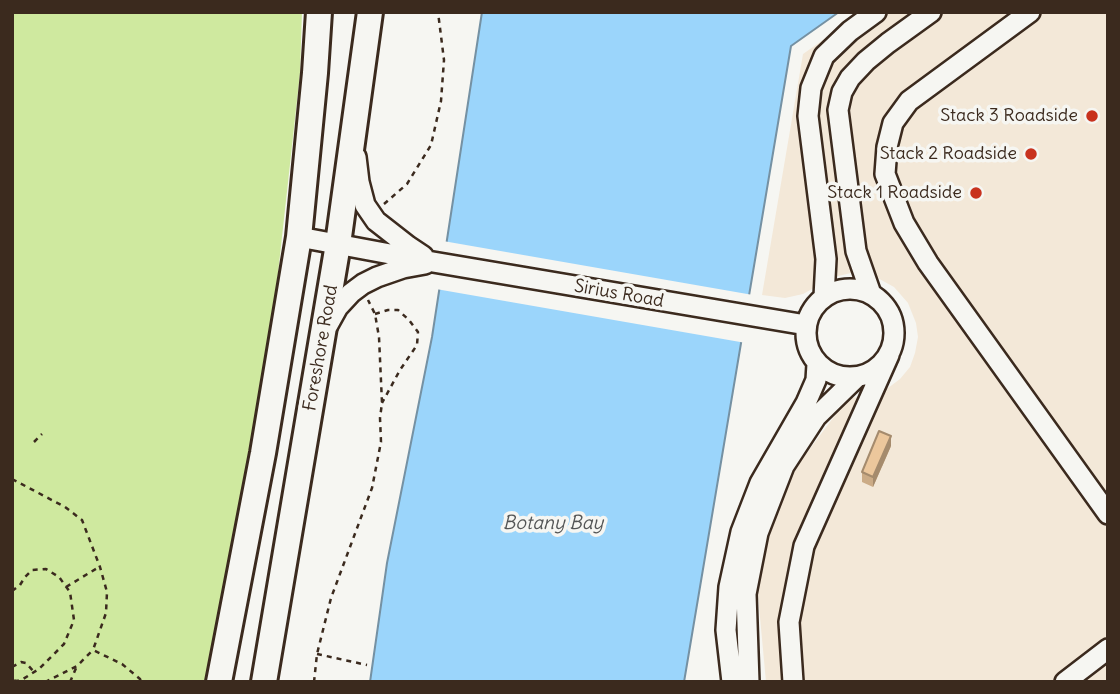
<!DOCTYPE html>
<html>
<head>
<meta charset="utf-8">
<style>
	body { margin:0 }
	#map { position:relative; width:1120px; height:694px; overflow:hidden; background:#f6f6f2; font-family:Delius,sans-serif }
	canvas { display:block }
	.frame { position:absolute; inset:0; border:14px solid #3b2a1e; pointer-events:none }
</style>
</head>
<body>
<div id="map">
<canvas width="1120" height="694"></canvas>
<div class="frame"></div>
</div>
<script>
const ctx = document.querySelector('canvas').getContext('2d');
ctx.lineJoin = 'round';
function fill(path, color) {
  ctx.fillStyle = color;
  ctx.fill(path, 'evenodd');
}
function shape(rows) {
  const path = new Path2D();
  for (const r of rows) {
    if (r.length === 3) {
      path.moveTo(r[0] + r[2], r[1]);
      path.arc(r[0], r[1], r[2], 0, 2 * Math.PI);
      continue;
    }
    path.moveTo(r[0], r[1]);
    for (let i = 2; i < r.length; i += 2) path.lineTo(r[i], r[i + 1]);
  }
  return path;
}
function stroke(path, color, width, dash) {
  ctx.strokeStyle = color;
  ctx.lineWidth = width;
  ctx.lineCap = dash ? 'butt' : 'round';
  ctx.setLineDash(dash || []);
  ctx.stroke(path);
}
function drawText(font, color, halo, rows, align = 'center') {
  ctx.font = font + ' Delius,sans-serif';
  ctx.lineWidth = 7;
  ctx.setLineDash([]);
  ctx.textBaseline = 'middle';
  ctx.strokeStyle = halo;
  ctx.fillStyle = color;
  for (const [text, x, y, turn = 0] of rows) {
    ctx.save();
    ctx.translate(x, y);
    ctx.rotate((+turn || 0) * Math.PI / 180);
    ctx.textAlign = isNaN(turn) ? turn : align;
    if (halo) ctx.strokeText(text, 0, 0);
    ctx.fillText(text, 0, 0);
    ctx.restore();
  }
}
fill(shape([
	[863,12,1108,12,1108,682,766,682,757,585,767,535,791,474,848,398,861,397,875,394,888,388,900,379,910,367,915,353,918,337,916,323,908,303,894,287,874,276,851,273,834,277,803,294,785,298,762,295,803,54]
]), '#f3e8d8');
fill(shape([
	[12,12,302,12,300,73,270,346,211,682,12,682]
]), '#cfe99f');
const water = shape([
	[482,12,839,12,791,46,684,682,370,682,387,563,432,337,482,12]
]);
fill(water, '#9bd5fb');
stroke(water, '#7591a3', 2);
fill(shape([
	[443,241,753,295,746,343,436,289]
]), '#f6f6f2');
const minor = shape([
	[1030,12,909,101,893,123,887,147,885,174,904,223,928,263,1108,514],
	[356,157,359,182,365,205,376,221,408,246,423,256],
	[299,237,433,262,806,325],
	[850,333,44],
	[871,294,856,251,838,110,842,92,850,78,866,61,888,43,931,12],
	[824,297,826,259,808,116,811,88,824,56,850,31,876,12],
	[328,325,338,307,351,293,363,284,377,277,403,268,425,264],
	[732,682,726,630,729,587,741,532,760,483,806,403,816,380,817,364],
	[749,682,746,594,758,533,784,466,816,417,856,378],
	[793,682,789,622,804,546,889,355],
	[1065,682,1108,649]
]);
const major = shape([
	[219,682,263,453,299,237,315,73,319,12],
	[264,682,338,244,370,12]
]);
stroke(minor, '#3b2a1e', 24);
stroke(major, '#3b2a1e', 30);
stroke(shape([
	[384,204,407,184,431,145,441,101,444,60,438,12],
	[375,314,388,310,398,310,409,320,418,332,417,345,400,370,382,403],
	[34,442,42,434],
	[12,479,65,507,82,520,100,567,107,592,106,613,93,650,122,664,140,679,141,682],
	[66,587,99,567],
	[12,591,20,585,25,577,32,570,46,569,59,577,70,592,74,620,64,644,39,669,23,679,17,681,12,680],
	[317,654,367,665],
	[12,667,21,662,26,663,34,672],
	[45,682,77,666,93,650],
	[70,682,77,666],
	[314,682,317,654,331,598,372,488,381,442,380,418,382,403,379,337,375,314,368,300]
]), '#3b2a1e', 2.5, [5, 5]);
stroke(minor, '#f6f6f2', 19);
stroke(major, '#f6f6f2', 24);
fill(shape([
	[891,446,873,487,862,482,862,472]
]), '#cbab86');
fill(shape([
	[891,436,891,446,873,487,873,477]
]), '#a58b6d');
const building = shape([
	[879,431,891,436,873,477,862,472,879,431]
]);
fill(building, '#ecc79c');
stroke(building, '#a58b6d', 2);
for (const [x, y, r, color] of [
	[1092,116,7,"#c8321e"],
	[1031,154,7,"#c8321e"],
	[976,193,7,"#c8321e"]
]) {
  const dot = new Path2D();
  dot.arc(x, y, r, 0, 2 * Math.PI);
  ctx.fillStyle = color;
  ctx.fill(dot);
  stroke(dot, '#f6f6f2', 2.5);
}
drawText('18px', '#3b2a1e', '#f6f6f2', [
	["Stack 3 Roadside",1078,116],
	["Stack 2 Roadside",1017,154],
	["Stack 1 Roadside",962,193]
], 'right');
drawText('18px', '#3b2a1e', '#f6f6f2', [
	["Sirius Road",619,294,10],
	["Foreshore Road",321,348,-80]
]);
drawText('italic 19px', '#535555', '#f6f6f2', [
	["Botany Bay",553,524]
]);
</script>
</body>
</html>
